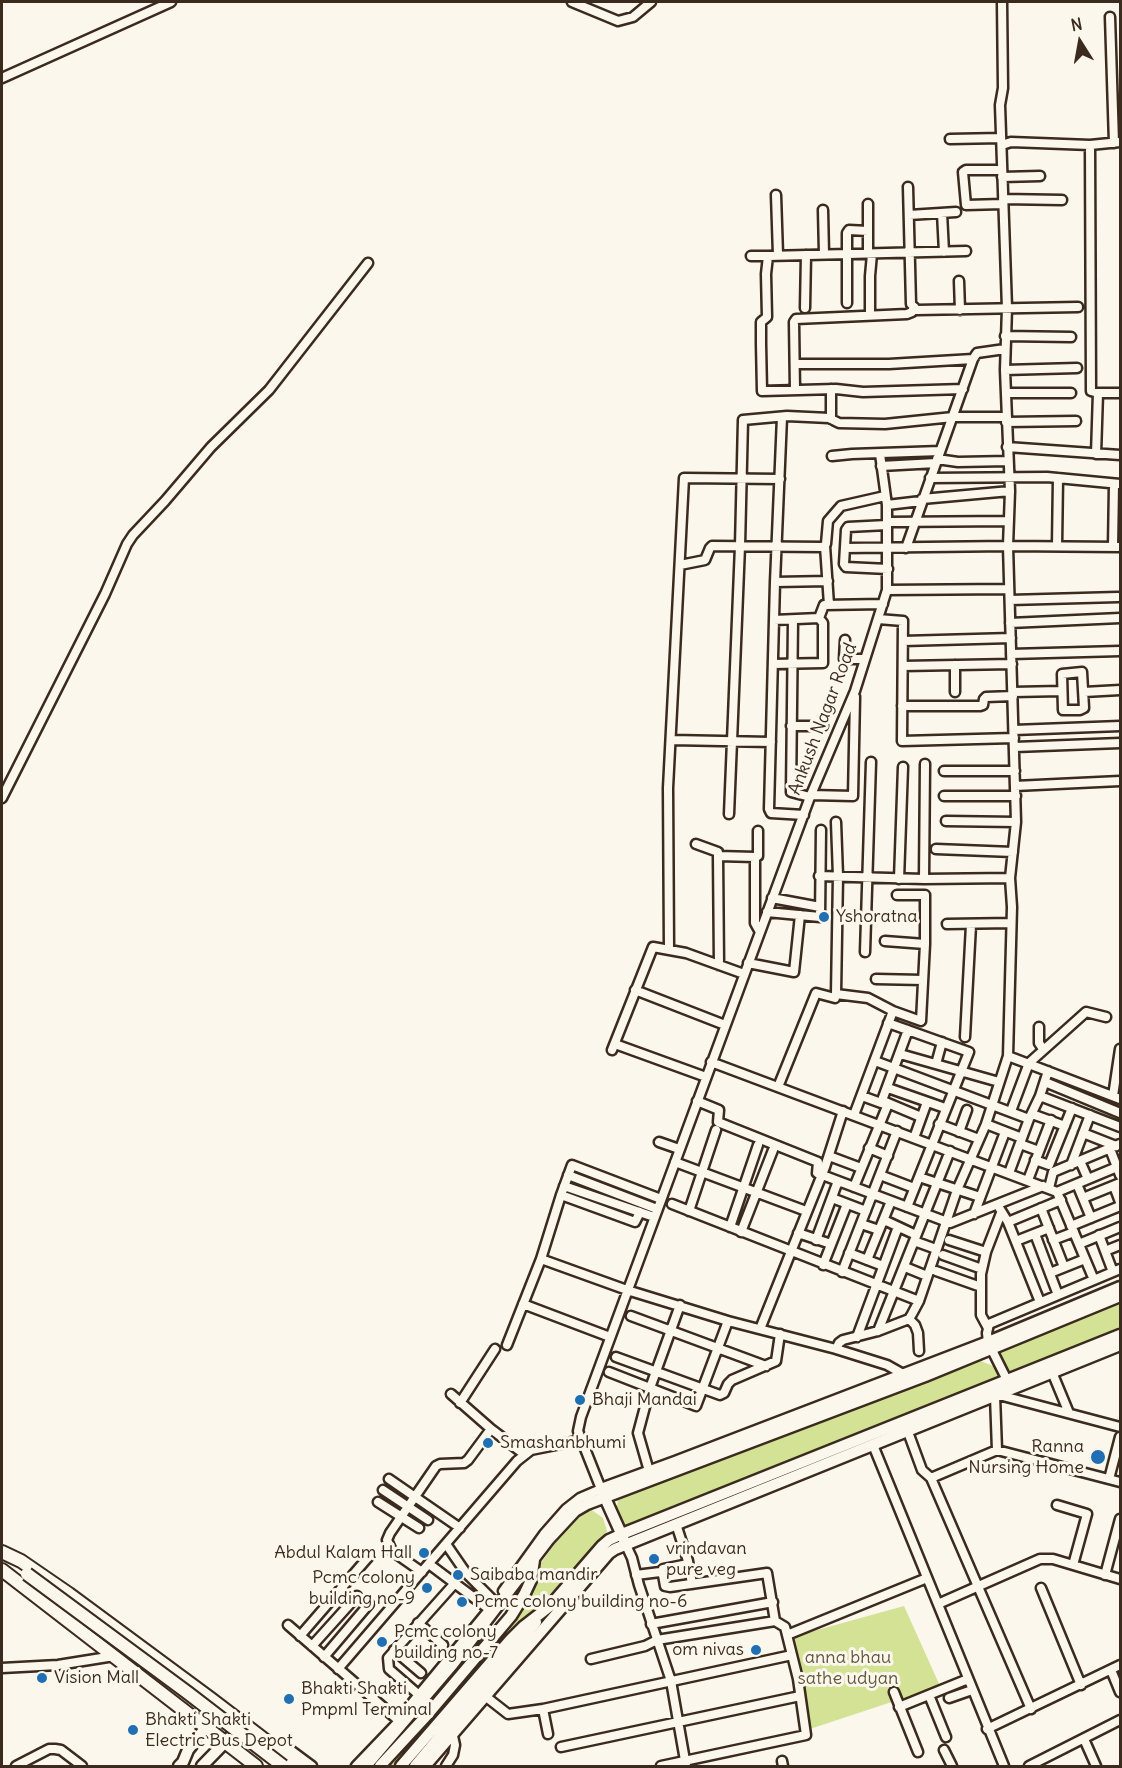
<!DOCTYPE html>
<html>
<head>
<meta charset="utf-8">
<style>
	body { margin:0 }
	#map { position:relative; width:1122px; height:1768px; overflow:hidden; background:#fbf7ec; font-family:Delius,sans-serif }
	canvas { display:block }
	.frame { position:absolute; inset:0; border:3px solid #3b2a1e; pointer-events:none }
	.north { position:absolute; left:1050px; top:12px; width:60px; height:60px; -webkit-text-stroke:4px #fbf7ec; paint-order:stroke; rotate:349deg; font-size:16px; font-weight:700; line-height:24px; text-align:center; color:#3b2a1e }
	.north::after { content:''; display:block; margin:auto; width:21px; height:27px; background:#3b2a1e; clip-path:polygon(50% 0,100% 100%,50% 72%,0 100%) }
</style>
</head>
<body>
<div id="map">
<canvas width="1122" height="1768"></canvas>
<div class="frame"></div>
<div class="north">N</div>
</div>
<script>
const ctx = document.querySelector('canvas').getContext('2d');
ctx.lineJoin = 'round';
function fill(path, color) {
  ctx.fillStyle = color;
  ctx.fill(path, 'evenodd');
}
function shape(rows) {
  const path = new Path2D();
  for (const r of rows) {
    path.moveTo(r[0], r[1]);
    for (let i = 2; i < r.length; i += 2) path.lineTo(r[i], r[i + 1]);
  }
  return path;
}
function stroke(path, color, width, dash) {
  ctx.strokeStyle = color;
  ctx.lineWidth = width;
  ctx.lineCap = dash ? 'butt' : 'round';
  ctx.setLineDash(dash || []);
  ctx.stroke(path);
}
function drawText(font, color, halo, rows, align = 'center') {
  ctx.font = font + ' Delius,sans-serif';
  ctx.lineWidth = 6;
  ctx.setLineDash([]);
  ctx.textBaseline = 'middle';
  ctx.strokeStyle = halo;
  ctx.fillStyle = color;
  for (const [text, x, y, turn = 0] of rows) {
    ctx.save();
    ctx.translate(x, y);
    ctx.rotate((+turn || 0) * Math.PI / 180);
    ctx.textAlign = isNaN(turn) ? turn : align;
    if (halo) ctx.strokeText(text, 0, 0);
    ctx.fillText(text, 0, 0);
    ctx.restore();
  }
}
fill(shape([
	[1120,1302,1120,1332,1018,1373,1007,1370,1001,1360,1001,1351],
	[976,1359,993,1366,1000,1380,628,1529,620,1518,617,1507,618,1499,629,1493],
	[589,1508,603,1518,607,1531,605,1538,586,1560,517,1625,443,1713,393,1766,381,1766,529,1590,541,1563,572,1519],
	[904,1606,940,1686,810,1729,792,1637]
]), '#d4e296');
const minor = shape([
	[572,2,618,21,633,17,651,2],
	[1110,17,1114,143],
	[2,78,171,2],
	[950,139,1001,138],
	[1002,145,1011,142,1090,145,1120,142],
	[1090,145,1091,391,1098,393,1120,393],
	[1002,170,966,170,963,172,966,205,1003,204],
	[1002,177,1040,176],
	[908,187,911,304,917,310,1078,307],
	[776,195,778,255],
	[1003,199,1062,200],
	[823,210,824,254],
	[942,213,944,252],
	[909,215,956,212],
	[868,254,868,204],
	[751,256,768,256],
	[959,281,960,310],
	[847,303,847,233,849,230,868,231],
	[805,308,806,255],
	[870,315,870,276,872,254],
	[1005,336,1071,337],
	[795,364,889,364,973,359],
	[1005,370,1077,368],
	[831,389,831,419],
	[963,389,863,392,836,389,762,391,761,344,761,322,767,317,766,274,768,256,966,251],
	[795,390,794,322,796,319,907,314,912,312,914,307],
	[1006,393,1071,393],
	[782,417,775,582,769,809,771,813,804,815],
	[1006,422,1076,421],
	[1007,447,1120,455],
	[1096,454,1098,393],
	[832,456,852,454,940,451],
	[937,459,958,462,1008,461],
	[881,466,936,463],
	[930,478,1047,477,1120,484],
	[922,499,1010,491],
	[887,505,921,501],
	[887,522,1009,521],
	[887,525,848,527,846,530,844,564,846,567,888,569],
	[825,546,829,605],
	[1057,546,1058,478],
	[1113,547,1114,485],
	[845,548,1008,546,1120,547],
	[906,548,973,359,977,353,1005,349],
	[680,565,705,560,710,548,712,546,823,547,826,544,828,521,841,506,885,496],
	[775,582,828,581],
	[887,590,1009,589],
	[1010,600,1118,597],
	[878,619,903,621,902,741,1014,738],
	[774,620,819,618,824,605,883,604],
	[793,620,791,792,810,797],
	[1010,623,1120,618],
	[845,640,844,659,865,659],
	[903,641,1011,638],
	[1011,654,1120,651],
	[773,664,823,663,823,623,819,618],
	[955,665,955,692],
	[903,666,1012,664],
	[1082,672,1084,708,1080,710,1063,710,1062,674,1082,672],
	[1013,692,1061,691],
	[1084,692,1120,690],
	[902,706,980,706,983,705,984,699,986,697,1013,696],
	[791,726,823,726],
	[1014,730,1120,726],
	[672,740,771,742],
	[1015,747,1120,743],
	[944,771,1015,771],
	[1015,786,1120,781],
	[811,795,853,796,855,697],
	[944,796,1016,796],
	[2,798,105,594,127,544,133,535,165,501,211,447,269,390,368,263],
	[729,814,740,546,743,420,787,416,829,418,839,423,885,424,953,417,1006,417],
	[946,821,1016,822],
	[696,844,718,852,718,856],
	[936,849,1013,852],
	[755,857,758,856,758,831],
	[819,876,924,879,1010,878],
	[899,879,903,767],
	[924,879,925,764],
	[772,898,820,907],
	[767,912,820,917,821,830],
	[947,924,1011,923],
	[885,941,925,944],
	[669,950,668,788,684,478,780,479],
	[865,952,871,762],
	[748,963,794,972,800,915],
	[719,965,718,856,755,857,755,923,760,932],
	[876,979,923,980],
	[635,990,725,1025],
	[836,994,838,876,836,822],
	[888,1023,969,1052,907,1207],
	[1039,1027,1039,1043,1043,1049],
	[965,1037,971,925],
	[615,1044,706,1077],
	[612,1050,653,947,686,953,744,974],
	[900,1054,999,1082],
	[1008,1056,1120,1099],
	[875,1061,1029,1119],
	[711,1062,1057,1192,1094,1280],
	[936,1064,942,1042],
	[1045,1082,1120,1113],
	[778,1087,816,993,835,998,836,994,868,998,893,1011,921,1021,925,944,925,895,897,895],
	[888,1088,945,1108],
	[862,1096,881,1103,908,1030],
	[1040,1096,1120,1127],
	[1113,1096,1120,1049],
	[697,1101,719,1110,718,1122,818,1162,817,1173,950,1223,1043,1186],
	[883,1101,921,1117],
	[1011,1111,1029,1063,1086,1012,1106,1017],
	[1032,1114,1065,1126],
	[854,1115,893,1011],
	[939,1124,979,1139],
	[986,1124,1022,1138],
	[959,1132,967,1110],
	[1083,1133,1116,1146],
	[914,1138,927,1102],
	[659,1142,679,1149],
	[1020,1144,1039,1151],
	[869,1148,888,1156],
	[1110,1149,1120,1175],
	[829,1156,861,1168],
	[1035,1160,1049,1165,1072,1108],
	[1080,1161,1088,1179],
	[675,1162,806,1211],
	[1071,1165,1090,1115],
	[1009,1173,1029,1119,1040,1096,1048,1071],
	[568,1175,657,1209],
	[880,1175,914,1188],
	[919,1177,980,1197],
	[1028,1180,1051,1120],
	[1077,1184,1091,1218],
	[564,1186,654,1217],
	[1114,1186,1120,1202],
	[854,1187,888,1104],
	[1049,1188,1053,1172,1120,1144],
	[1057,1192,1117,1167],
	[561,1195,635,1222,640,1212],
	[832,1198,866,1211],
	[1083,1198,1120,1183],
	[672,1204,919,1301],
	[1041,1208,1064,1267],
	[1000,1209,1008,1222,1040,1302],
	[689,1211,716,1130],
	[974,1214,1005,1132],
	[884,1220,916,1235],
	[1008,1222,1061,1200],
	[861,1224,879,1230],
	[1071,1226,1120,1206],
	[730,1227,758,1145],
	[741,1232,773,1150],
	[798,1233,831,1244],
	[1035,1234,1058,1295],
	[1099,1235,1113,1272],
	[816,1240,838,1181],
	[949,1240,986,1252],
	[1053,1240,1074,1232],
	[914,1241,936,1249],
	[1016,1241,1049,1228],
	[1079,1244,1120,1227],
	[1105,1251,1120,1245],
	[849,1253,883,1266],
	[943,1255,982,1269],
	[541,1259,627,1290,728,1321,836,1349,887,1365,903,1374],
	[867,1260,891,1201],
	[823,1265,847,1204],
	[905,1267,927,1276],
	[936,1271,981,1287],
	[842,1272,897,1131],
	[1050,1273,1085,1259],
	[523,1304,610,1337],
	[631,1316,766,1366],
	[909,1319,915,1325,918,1333,919,1351],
	[988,1328,981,1315,981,1274,986,1252,1001,1213],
	[760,1329,825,1167,843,1111],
	[878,1331,950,1151],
	[857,1337,898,1227],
	[507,1345,541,1259,561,1195,572,1165,661,1199],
	[836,1349,839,1343,843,1340,878,1331,909,1319,912,1314,919,1301,957,1190,986,1124,1008,1056,1012,907,1010,878,1016,822,1008,546,1010,491,1005,370,1007,308,1000,105,1003,88,1002,2],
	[616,1357,720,1395,724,1393,728,1384,732,1380,776,1361,780,1334],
	[609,1372,696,1406,728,1321],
	[1052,1372,1069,1413],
	[1010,1386,988,1342,987,1333,989,1324,1120,1269],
	[998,1392,999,1395,1120,1427],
	[995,1396,997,1450],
	[460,1403,495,1349],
	[491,1429,524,1454],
	[908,1432,922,1470,931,1478,1031,1709],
	[873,1445,1004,1766],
	[649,1471,638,1433,650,1388,680,1305],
	[931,1478,997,1450,1120,1482],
	[389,1479,460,1528],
	[1109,1479,1120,1437],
	[383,1490,428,1520],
	[378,1502,419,1528],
	[1057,1505,1087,1514,1073,1565],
	[676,1524,688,1561,692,1584],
	[625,1543,632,1558,639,1585,671,1681,686,1766],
	[446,1544,466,1573,495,1602],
	[429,1564,489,1609],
	[663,1569,688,1564],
	[422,1572,392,1551,387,1540,390,1533,436,1466,440,1464,464,1463,468,1460,491,1429,451,1394],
	[636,1575,660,1572,663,1575,665,1586,670,1587,767,1573,775,1621],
	[1105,1575,1120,1519],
	[1041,1588,1081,1685],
	[503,1591,544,1534,566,1509,580,1498,601,1489,578,1431,581,1417,810,797,855,691,887,590,887,505,880,454],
	[938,1604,1040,1559,1053,1559,1120,1579],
	[418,1623,443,1645],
	[651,1624,773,1602],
	[288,1625,398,1720,488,1611],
	[787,1635,927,1578],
	[300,1636,371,1554],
	[312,1646,357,1596],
	[394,1650,421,1673],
	[324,1657,369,1604],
	[591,1659,645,1646,657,1640,775,1621,785,1627,798,1679,806,1735,661,1766],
	[2,1668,58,1665,114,1656],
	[338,1669,517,1461,531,1450,581,1440],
	[1111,1670,1120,1692],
	[894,1692,918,1752],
	[419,1695,389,1669,388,1658,455,1583],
	[929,1695,946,1737],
	[485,1696,508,1714,543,1709,548,1734],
	[949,1698,972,1690],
	[899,1707,968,1679],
	[543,1709,792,1655],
	[987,1729,1120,1665],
	[1084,1739,1096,1766],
	[270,1744,281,1743,312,1766],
	[561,1747,800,1696],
	[944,1750,952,1766],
	[782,1761,783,1766],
	[16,1766,49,1749,55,1749,61,1750,82,1766],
	[356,1766,401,1719],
	[446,1766,453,1755,455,1745,453,1736],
	[1029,1766,1120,1720]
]);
const major = shape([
	[624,1540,601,1489,675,1462,988,1342,1120,1287],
	[179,1766,183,1762,188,1750,221,1708],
	[202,1766,241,1726],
	[366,1766,453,1664,549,1539,575,1511,587,1504,925,1376,1120,1296],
	[380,1766,428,1714,511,1616,524,1595,531,1580,534,1560],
	[401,1766,510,1640,523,1627,550,1606,602,1546,609,1540,622,1534,1120,1335],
	[415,1766,536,1622],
	[425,1766,609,1553,615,1549,1120,1345]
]);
const highway = shape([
	[2,1552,21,1561,69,1594,211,1699,299,1766],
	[2,1570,256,1766]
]);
stroke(minor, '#3b2a1e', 13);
stroke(major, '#3b2a1e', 15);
stroke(highway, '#3b2a1e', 16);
stroke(minor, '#fbf7ec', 8);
stroke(major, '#fbf7ec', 10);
stroke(highway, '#fbf7ec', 12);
const highwayBridge = shape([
	[27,1574,188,1693,283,1766]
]);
stroke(highwayBridge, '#3b2a1e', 16, []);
stroke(highwayBridge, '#fbf7ec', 12);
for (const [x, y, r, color] of [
	[824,917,6,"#1f6fb2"],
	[580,1400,6,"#1f6fb2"],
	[488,1443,6,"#1f6fb2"],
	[1098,1457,8,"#1f6fb2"],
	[424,1553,6,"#1f6fb2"],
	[654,1559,6,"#1f6fb2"],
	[458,1575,6,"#1f6fb2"],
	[427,1588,6,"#1f6fb2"],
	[462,1602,6,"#1f6fb2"],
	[382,1642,6,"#1f6fb2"],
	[756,1650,6,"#1f6fb2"],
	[42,1678,6,"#1f6fb2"],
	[289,1699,6,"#1f6fb2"],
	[133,1730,6,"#1f6fb2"]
]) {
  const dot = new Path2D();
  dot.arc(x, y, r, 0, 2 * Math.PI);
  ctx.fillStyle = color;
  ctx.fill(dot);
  stroke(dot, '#fbf7ec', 2);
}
drawText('18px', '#3b2a1e', '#fbf7ec', [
	["Ankush Nagar Road",823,719,-69]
]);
drawText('18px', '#3b2a1e', '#fbf7ec', [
	["Yshoratna",836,917],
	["Bhaji Mandai",592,1400],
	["Smashanbhumi",500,1443],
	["Ranna",1084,1447,"right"],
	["Nursing Home",1084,1468,"right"],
	["vrindavan",666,1549],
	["pure veg",666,1570],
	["Abdul Kalam Hall",412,1553,"right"],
	["Saibaba mandir",470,1575],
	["Pcmc colony",415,1578,"right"],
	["building no-9",415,1599,"right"],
	["Pcmc colony building no-6",474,1602],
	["Pcmc colony",394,1632],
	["building no-7",394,1653],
	["om nivas",744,1650,"right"],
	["Vision Mall",54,1678],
	["Bhakti Shakti",301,1689],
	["Pmpml Terminal",301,1710],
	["Bhakti Shakti",145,1720],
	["Electric Bus Depot",145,1741]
], 'left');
drawText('18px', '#61583c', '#fbf7ec', [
	["anna bhau",848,1658],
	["sathe udyan",848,1679]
]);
</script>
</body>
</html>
